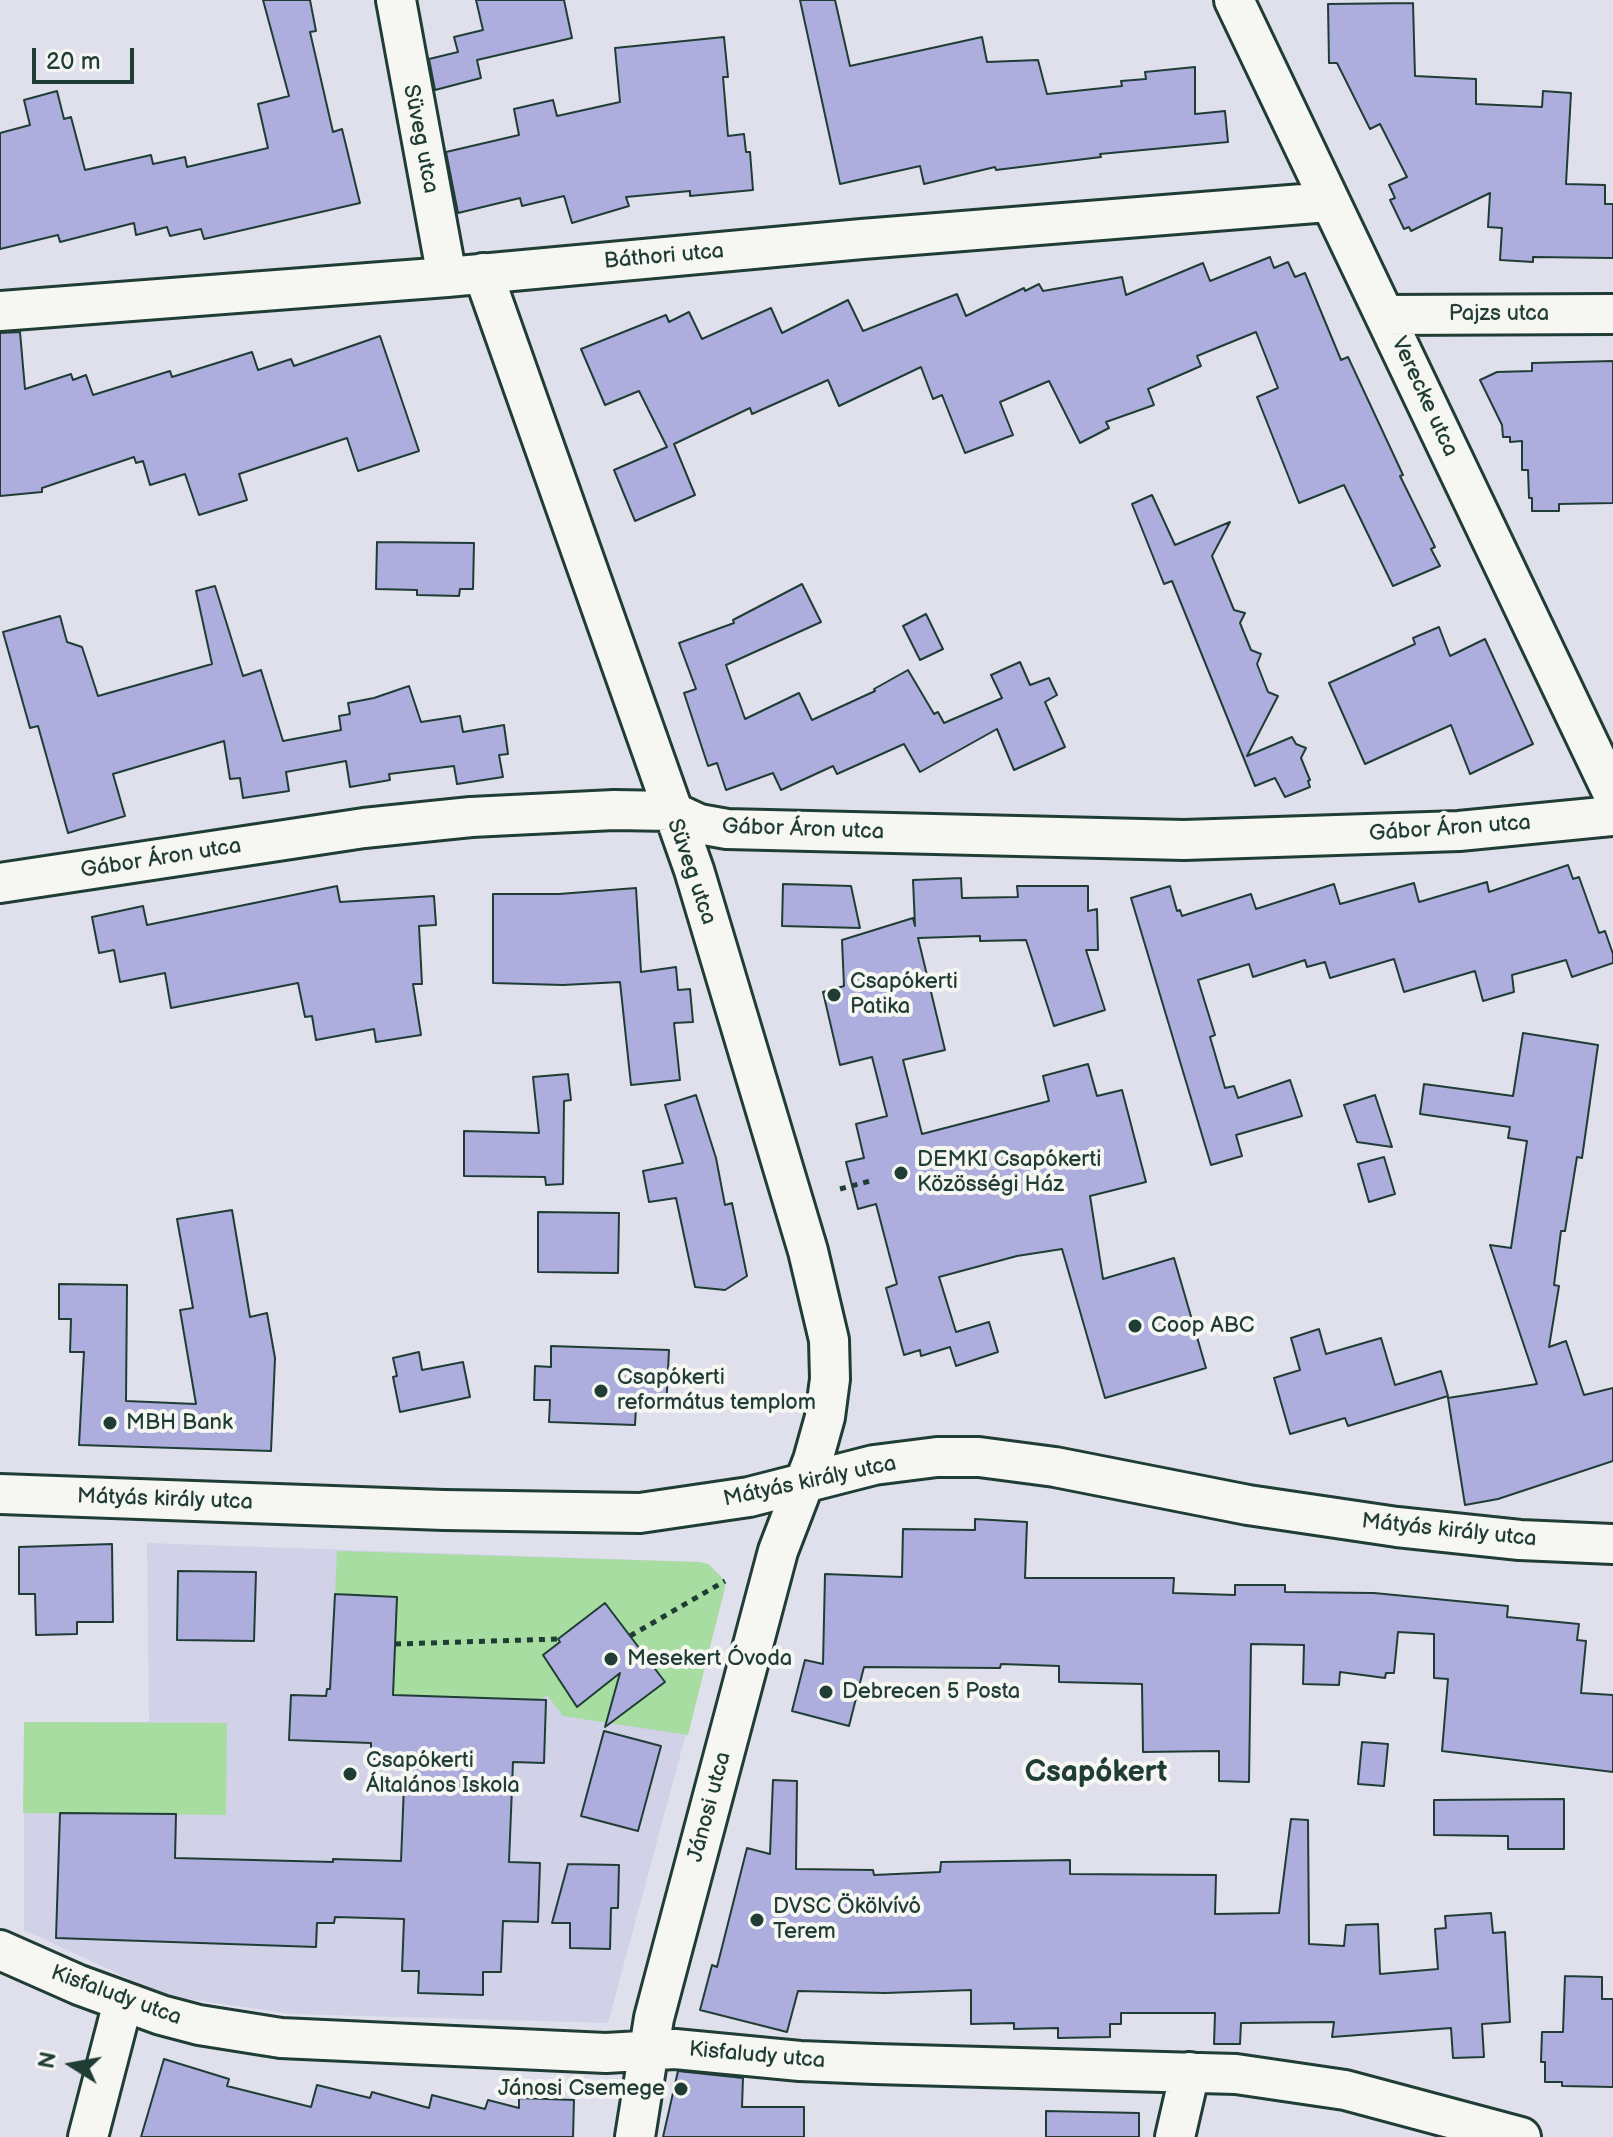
<!DOCTYPE html>
<html>
<head>
<meta charset="utf-8">
<style>
	body { margin:0 }
	#map { position:relative; width:1613px; height:2137px; overflow:hidden; background:#e0e0ec; font-family:"Balsamiq Sans",sans-serif }
	canvas { display:block }
	.north { position:absolute; left:32px; top:2025px; width:80px; height:80px; -webkit-text-stroke:6px #f6f6f2; paint-order:stroke; rotate:281deg; font-size:22px; font-weight:700; line-height:32px; text-align:center; color:#1f3d34 }
	.north::after { content:''; display:block; margin:auto; width:28px; height:36px; background:#1f3d34; clip-path:polygon(50% 0,100% 100%,50% 72%,0 100%) }
	.scale { position:absolute; left:32px; top:48px; width:102px; height:36px; box-sizing:border-box; border:4px solid #1f3d34; border-top:0; padding-left:10px; font-size:24px; line-height:28px; white-space:nowrap; color:#1f3d34; -webkit-text-stroke:6px #f6f6f2; paint-order:stroke }
</style>
</head>
<body>
<div id="map">
<canvas width="1613" height="2137"></canvas>
<div class="north">N</div>
<div class="scale">20 m</div>
</div>
<script>
const ctx = document.querySelector('canvas').getContext('2d');
ctx.lineJoin = 'round';
function fill(path, color) {
  ctx.fillStyle = color;
  ctx.fill(path, 'evenodd');
}
function shape(rows) {
  const path = new Path2D();
  for (const r of rows) {
    path.moveTo(r[0], r[1]);
    for (let i = 2; i < r.length; i += 2) path.lineTo(r[i], r[i + 1]);
  }
  return path;
}
function stroke(path, color, width, dash) {
  ctx.strokeStyle = color;
  ctx.lineWidth = width;
  ctx.lineCap = dash ? 'butt' : 'round';
  ctx.setLineDash(dash || []);
  ctx.stroke(path);
}
function drawText(font, color, halo, rows, align = 'center') {
  ctx.font = font + ' "Balsamiq Sans",sans-serif';
  ctx.lineWidth = 8;
  ctx.setLineDash([]);
  ctx.textBaseline = 'middle';
  ctx.strokeStyle = halo;
  ctx.fillStyle = color;
  for (const [text, x, y, turn = 0] of rows) {
    ctx.save();
    ctx.translate(x, y);
    ctx.rotate((+turn || 0) * Math.PI / 180);
    ctx.textAlign = isNaN(turn) ? turn : align;
    if (halo) ctx.strokeText(text, 0, 0);
    ctx.fillText(text, 0, 0);
    ctx.restore();
  }
}
fill(shape([
	[147,1543,699,1562,708,1564,719,1574,725,1581,724,1593,608,2023,292,2014,166,1996,24,1930,24,1722,149,1722]
]), '#d1d1e8');
fill(shape([
	[337,1551,699,1562,708,1564,725,1581,725,1587,688,1735,563,1716,547,1695,540,1700,373,1695,395,1644,397,1597,335,1594],
	[24,1722,227,1723,226,1815,23,1813]
]), '#a7dda0');
const building = shape([
	[263,0,310,0,316,31,310,32,333,132,342,129,360,203,204,239,201,229,170,236,167,227,136,235,134,223,60,242,58,235,0,249,0,133,30,125,24,100,57,91,64,119,71,117,85,170,151,155,153,164,185,157,187,167,268,148,258,104,289,96,263,0],
	[476,0,564,0,572,38,477,60,481,78,435,90,429,59,458,52,454,37,483,30,476,0],
	[800,0,835,0,850,66,982,37,987,62,1038,60,1047,94,1122,86,1121,81,1146,79,1145,72,1195,67,1195,114,1225,111,1228,142,1100,154,1101,157,996,170,995,167,924,184,920,166,840,184,800,0],
	[1413,3,1415,76,1476,79,1476,104,1542,107,1543,91,1571,93,1566,184,1605,185,1605,204,1613,204,1613,258,1533,257,1533,262,1500,260,1502,228,1488,227,1490,193,1411,231,1409,227,1404,229,1390,200,1395,198,1389,185,1407,177,1380,124,1370,129,1337,63,1329,63,1328,4,1413,3],
	[724,37,728,77,723,77,728,136,744,134,746,152,750,152,753,190,690,196,690,191,626,197,629,206,572,223,564,196,522,206,520,198,458,213,446,152,519,135,514,109,553,100,557,116,620,102,615,48,724,37],
	[1270,257,1274,268,1288,262,1295,277,1305,273,1341,360,1348,357,1403,475,1400,476,1435,547,1431,549,1440,566,1393,586,1344,485,1299,503,1257,397,1278,388,1256,332,1197,356,1201,366,1148,389,1154,405,1106,422,1109,428,1080,443,1049,381,1000,402,1013,435,965,453,942,395,933,399,921,367,839,406,828,380,752,414,750,408,674,444,695,495,635,521,614,470,667,447,639,391,605,405,581,349,666,315,669,322,689,312,702,339,771,308,782,333,848,300,863,331,957,294,966,316,1024,288,1025,291,1039,284,1043,291,1122,277,1126,295,1203,263,1210,281,1270,257],
	[20,332,25,389,71,374,73,380,86,375,93,395,170,371,172,377,252,352,258,370,291,359,294,366,380,336,419,451,358,471,347,438,239,474,247,500,199,515,185,474,150,485,143,461,136,463,134,457,42,488,42,492,0,496,0,333,20,332],
	[1613,361,1613,503,1559,504,1559,511,1532,511,1532,498,1529,498,1528,470,1522,470,1522,441,1510,442,1510,437,1503,437,1502,425,1480,380,1497,372,1532,371,1532,363,1613,361],
	[1152,495,1175,545,1230,522,1212,556,1234,610,1245,613,1240,623,1251,650,1261,654,1257,664,1268,692,1278,696,1247,756,1292,737,1296,744,1306,748,1301,758,1310,780,1308,781,1310,787,1285,797,1275,778,1255,786,1172,581,1164,584,1132,504,1152,495],
	[377,542,474,543,473,589,460,589,459,596,417,595,417,590,376,589,377,542],
	[802,584,821,622,726,665,745,719,799,693,812,720,875,691,874,689,908,670,934,714,938,712,944,723,1002,698,991,675,1020,662,1030,685,1049,678,1057,695,1045,702,1065,747,1014,770,997,729,920,772,904,744,837,774,833,766,781,790,773,773,726,790,717,763,708,766,684,693,696,689,679,643,734,623,733,620,802,584],
	[215,586,243,676,261,670,283,741,341,730,339,716,350,714,348,703,374,698,409,686,421,722,460,716,463,732,504,725,508,754,499,755,503,777,457,784,454,766,389,774,390,780,350,787,346,761,286,772,289,791,243,798,240,778,230,779,224,741,113,774,125,816,68,833,38,726,30,728,3,632,60,616,67,642,82,647,98,696,212,664,196,591,215,586],
	[926,614,943,649,920,660,903,626,926,614],
	[1439,627,1450,656,1485,639,1533,744,1470,774,1451,725,1365,764,1329,683,1415,644,1413,638,1439,627],
	[1568,865,1573,879,1579,877,1599,933,1605,931,1613,954,1613,963,1572,977,1566,960,1512,975,1514,992,1483,1001,1475,971,1404,992,1394,959,1330,978,1325,962,1307,967,1305,960,1253,977,1249,964,1198,980,1215,1035,1210,1037,1225,1088,1234,1086,1238,1098,1290,1080,1302,1116,1236,1135,1242,1156,1211,1165,1131,898,1170,886,1177,911,1180,910,1182,916,1251,894,1256,909,1334,884,1340,904,1414,883,1419,902,1487,882,1489,892,1568,865],
	[961,878,962,898,1018,897,1017,886,1088,886,1088,911,1097,909,1098,950,1086,950,1105,1010,1054,1026,1026,940,980,941,980,936,918,938,945,1050,903,1060,922,1134,1049,1101,1043,1076,1088,1064,1097,1096,1122,1090,1146,1182,1090,1196,1103,1279,1174,1258,1206,1368,1105,1398,1062,1249,1017,1256,939,1277,956,1332,989,1322,998,1352,956,1366,950,1347,921,1356,920,1350,904,1355,886,1288,897,1284,876,1204,858,1209,846,1162,864,1158,856,1124,887,1116,872,1057,840,1065,823,992,844,986,842,940,913,918,915,926,913,880,961,878],
	[783,884,851,886,860,928,782,926,783,884],
	[337,886,340,902,434,896,436,925,419,926,422,984,413,984,421,1035,376,1042,374,1029,316,1040,312,1016,305,1017,298,983,171,1008,165,973,120,982,114,950,99,953,92,917,143,906,147,925,337,886],
	[636,888,641,972,676,967,678,990,690,989,693,1022,674,1023,680,1080,631,1085,620,982,563,985,493,983,493,894,559,894,636,888],
	[1523,1033,1598,1045,1582,1158,1577,1157,1565,1231,1561,1231,1554,1285,1559,1286,1549,1347,1566,1341,1584,1395,1613,1388,1613,1461,1498,1499,1465,1505,1448,1398,1537,1384,1490,1245,1511,1248,1527,1141,1508,1138,1510,1127,1420,1114,1424,1084,1513,1096,1523,1033],
	[568,1074,571,1100,564,1101,563,1184,546,1185,545,1177,464,1176,464,1131,539,1133,533,1077,568,1074],
	[696,1095,716,1158,725,1205,732,1203,747,1276,725,1290,695,1287,676,1198,649,1202,643,1171,683,1163,665,1105,696,1095],
	[1375,1095,1392,1147,1357,1142,1344,1105,1375,1095],
	[1384,1157,1395,1194,1369,1202,1358,1164,1384,1157],
	[232,1210,250,1317,267,1313,275,1358,271,1451,79,1445,84,1352,70,1352,71,1319,59,1319,59,1284,127,1285,126,1401,196,1404,180,1310,193,1308,177,1219,232,1210],
	[538,1212,619,1213,618,1273,538,1272,538,1212],
	[1319,1329,1326,1354,1381,1338,1395,1385,1441,1371,1448,1396,1348,1426,1345,1418,1290,1434,1274,1378,1300,1370,1291,1338,1319,1329],
	[551,1346,669,1350,666,1409,636,1407,635,1425,549,1422,550,1400,534,1400,535,1366,551,1367,551,1346],
	[419,1352,422,1370,463,1362,470,1397,400,1412,393,1377,397,1376,393,1358,419,1352],
	[975,1519,1027,1522,1025,1578,1174,1578,1173,1593,1235,1595,1235,1585,1285,1585,1285,1592,1374,1593,1508,1606,1507,1617,1579,1624,1577,1640,1586,1641,1581,1693,1613,1695,1613,1772,1442,1751,1448,1679,1434,1678,1434,1634,1398,1632,1394,1673,1386,1673,1385,1678,1340,1672,1339,1685,1303,1684,1304,1645,1251,1644,1249,1782,1219,1781,1219,1751,1143,1752,1142,1684,1059,1682,1059,1666,1001,1664,1000,1668,864,1667,849,1726,792,1711,805,1660,823,1664,825,1574,902,1577,903,1529,975,1530,975,1519],
	[112,1544,113,1622,77,1622,77,1634,36,1635,35,1594,19,1594,19,1547,112,1544],
	[178,1571,256,1572,254,1641,177,1640,178,1571],
	[335,1594,397,1597,393,1695,546,1700,544,1763,513,1762,509,1862,540,1863,538,1922,503,1921,501,1972,483,1972,483,1995,418,1993,419,1971,402,1971,404,1919,335,1917,334,1923,317,1923,316,1947,56,1938,60,1813,176,1814,175,1858,333,1862,333,1859,401,1861,405,1760,371,1759,371,1743,289,1740,291,1695,326,1696,327,1689,330,1689,335,1594],
	[605,1603,665,1682,605,1727,620,1673,577,1707,543,1655,560,1642,558,1639,605,1603],
	[604,1731,661,1746,638,1831,581,1816,604,1731],
	[1362,1742,1388,1744,1384,1786,1358,1784,1362,1742],
	[773,1780,797,1781,796,1869,873,1870,874,1875,940,1872,941,1862,1070,1860,1070,1874,1216,1875,1215,1914,1279,1913,1291,1819,1308,1820,1309,1944,1344,1946,1346,1925,1378,1924,1380,1974,1438,1969,1435,1929,1446,1928,1445,1916,1491,1913,1493,1933,1505,1932,1510,2022,1482,2024,1484,2057,1453,2058,1451,2028,1332,2037,1334,2022,1241,2023,1240,2044,1214,2044,1215,2013,1121,2013,1121,2024,1110,2024,1110,2037,1058,2038,1058,2028,1014,2029,1014,2023,971,2024,971,1990,885,1993,798,1991,787,2032,700,2010,712,1965,717,1967,747,1848,770,1854,773,1780],
	[1564,1799,1564,1849,1508,1849,1508,1836,1434,1835,1434,1800,1564,1799],
	[568,1864,619,1865,618,1908,611,1908,610,1949,570,1948,570,1923,552,1923,568,1864],
	[1565,1976,1602,1977,1602,1999,1613,1999,1613,2087,1562,2086,1562,2082,1545,2082,1545,2062,1541,2062,1542,2032,1563,2032,1565,1976],
	[164,2059,229,2079,227,2086,311,2107,317,2085,370,2098,372,2092,429,2108,432,2095,485,2109,488,2100,519,2108,519,2098,574,2100,573,2137,141,2137,164,2059],
	[678,2071,743,2078,742,2107,804,2107,804,2137,663,2137,678,2071],
	[1046,2111,1139,2113,1139,2137,1046,2137,1046,2111]
]);
fill(building, '#adadde');
stroke(building, '#1f3d34', 2);
const minor = shape([
	[396,0,447,277],
	[1234,0,1613,794],
	[483,273,694,870,808,1251,829,1340,830,1379,825,1417,813,1460,778,1551,654,2018,635,2137],
	[0,311,447,277,862,239,1328,202],
	[1385,315,1613,314],
	[0,883,364,828,471,817,614,810,671,811,699,824,727,829,1184,840,1459,831,1613,816],
	[0,1494,444,1510,640,1513,749,1497,874,1465,937,1457,979,1457,1055,1467,1248,1505,1397,1527,1520,1540,1613,1544],
	[0,1950,79,1985,161,2015,199,2025,281,2038,606,2053,675,2049,800,2061,875,2064,1236,2074,1345,2090,1521,2137],
	[88,2137,123,2002],
	[1175,2137,1190,2072]
]);
stroke(minor, '#1f3d34', 44);
stroke(shape([
	[840,1189,870,1181],
	[630,1636,725,1581],
	[395,1644,558,1639]
]), '#1f3d34', 5, [6, 6]);
stroke(minor, '#f6f6f2', 38);
for (const [x, y, r, color] of [
	[834,995,8,"#1f3d34"],
	[901,1173,8,"#1f3d34"],
	[1135,1326,8,"#1f3d34"],
	[601,1391,8,"#1f3d34"],
	[110,1423,8,"#1f3d34"],
	[611,1659,8,"#1f3d34"],
	[826,1692,8,"#1f3d34"],
	[350,1774,8,"#1f3d34"],
	[757,1920,8,"#1f3d34"],
	[681,2089,8,"#1f3d34"]
]) {
  const dot = new Path2D();
  dot.arc(x, y, r, 0, 2 * Math.PI);
  ctx.fillStyle = color;
  ctx.fill(dot);
  stroke(dot, '#f6f6f2', 3);
}
drawText('22px', '#1f3d34', '#f6f6f2', [
	["Süveg utca",420,139,79],
	["Báthori utca",664,257,-5],
	["Pajzs utca",1499,314],
	["Verecke utca",1424,397,65],
	["Gábor Áron utca",1450,829,-4],
	["Gábor Áron utca",803,830,2],
	["Gábor Áron utca",161,859,-9],
	["Süveg utca",691,872,71],
	["Mátyás király utca",810,1482,-12],
	["Mátyás király utca",165,1500,2],
	["Mátyás király utca",1449,1531,6],
	["Jánosi utca",710,1807,-75],
	["Kisfaludy utca",116,1996,20],
	["Kisfaludy utca",757,2056,5]
]);
drawText('22px', '#1f3d34', '#f6f6f2', [
	["Csapókerti",850,982],
	["Patika",850,1007],
	["DEMKI Csapókerti",917,1160],
	["Közösségi Ház",917,1185],
	["Coop ABC",1151,1326],
	["Csapókerti",617,1378],
	["református templom",617,1403],
	["MBH Bank",126,1423],
	["Mesekert Óvoda",627,1659],
	["Debrecen 5 Posta",842,1692],
	["Csapókerti",366,1761],
	["Általános Iskola",366,1786],
	["DVSC Ökölvívó",773,1907],
	["Terem",773,1932],
	["Jánosi Csemege",665,2089,"right"]
], 'left');
drawText('bold 30px', '#1f3d34', '#f6f6f2', [
	["Csapókert",1096,1773]
]);
</script>
</body>
</html>
